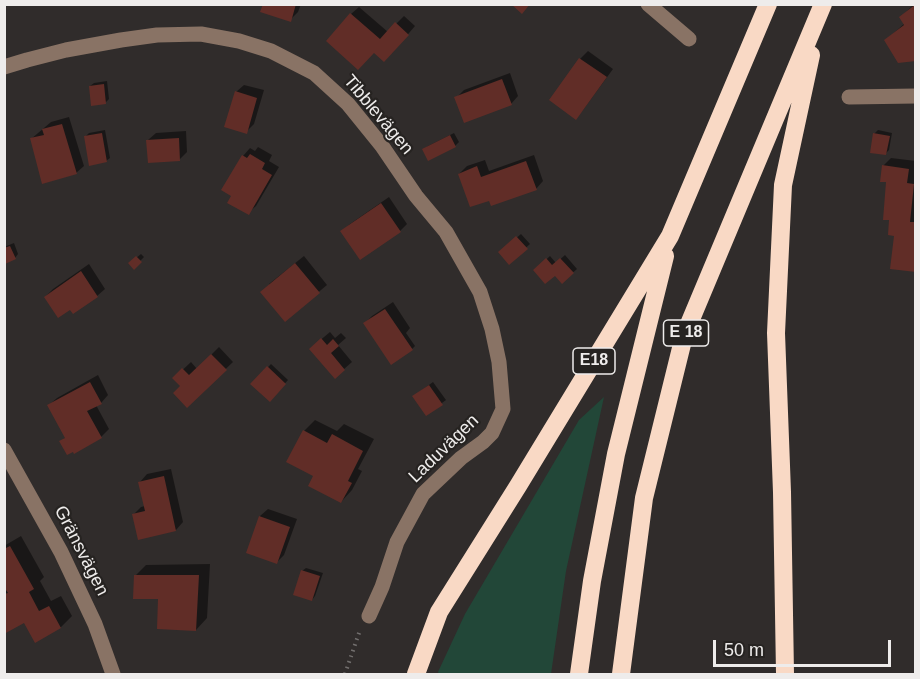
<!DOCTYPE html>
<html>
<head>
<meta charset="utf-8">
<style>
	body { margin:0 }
	#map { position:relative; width:920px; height:679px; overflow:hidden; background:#302c2b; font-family:Helvetica,sans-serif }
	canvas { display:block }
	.frame { position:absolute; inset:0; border:6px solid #eeeceb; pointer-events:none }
	.scale { position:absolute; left:713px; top:640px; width:178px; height:27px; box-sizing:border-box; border:3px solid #eeeceb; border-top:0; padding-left:8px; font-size:18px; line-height:21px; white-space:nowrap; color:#eeeceb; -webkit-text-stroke:4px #262321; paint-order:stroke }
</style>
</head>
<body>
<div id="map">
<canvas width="920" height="679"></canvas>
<div class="frame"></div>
<div class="scale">50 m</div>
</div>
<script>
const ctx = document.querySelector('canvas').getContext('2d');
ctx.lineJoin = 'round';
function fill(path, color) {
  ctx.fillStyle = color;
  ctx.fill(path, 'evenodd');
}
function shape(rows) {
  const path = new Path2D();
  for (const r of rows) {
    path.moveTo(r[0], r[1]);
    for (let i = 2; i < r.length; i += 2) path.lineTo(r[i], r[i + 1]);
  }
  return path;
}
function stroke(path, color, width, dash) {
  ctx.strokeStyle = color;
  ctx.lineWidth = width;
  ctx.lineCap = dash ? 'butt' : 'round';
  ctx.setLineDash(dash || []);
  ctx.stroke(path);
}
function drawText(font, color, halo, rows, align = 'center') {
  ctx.font = font + ' Helvetica,sans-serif';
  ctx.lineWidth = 4.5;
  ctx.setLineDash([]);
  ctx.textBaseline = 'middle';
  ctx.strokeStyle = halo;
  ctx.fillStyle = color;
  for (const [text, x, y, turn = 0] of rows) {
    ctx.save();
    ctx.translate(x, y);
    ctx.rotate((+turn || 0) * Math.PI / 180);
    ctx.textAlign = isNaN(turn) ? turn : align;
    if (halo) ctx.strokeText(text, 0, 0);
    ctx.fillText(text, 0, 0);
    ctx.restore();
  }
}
fill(shape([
	[604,397,566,571,551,674,439,674,438,672,465,614,579,420]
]), '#224738');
fill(shape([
	[264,4,301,4,298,12,290,20],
	[914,4,916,4,916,59,886,40,905,23,901,17],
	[359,7,388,32,404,16,415,26,392,53,374,51,351,14],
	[588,51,613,69,583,110,576,118,551,100,580,59],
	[510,73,518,96,511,104,456,98,464,90],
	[107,81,109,99,106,102,90,86,94,83],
	[244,85,264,90,254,124,246,132,236,92],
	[69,117,84,166,76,173,31,139,51,122],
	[105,130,110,158,106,161,85,137,89,133],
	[878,130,892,133,889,150,885,154,874,134],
	[186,131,187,152,179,160,148,140,156,133],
	[454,133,459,142,455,146,429,159,424,149,428,146],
	[258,147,272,155,269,161,279,167,256,206,248,213,243,156,250,148,255,151],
	[534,155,543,181,536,189,490,199,459,174,467,166,485,160,489,171],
	[891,158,916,161,914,175,916,176,916,271,895,235,888,181,883,166],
	[389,197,407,224,400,231,342,231,350,224],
	[521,234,530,244,509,263,500,252],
	[14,243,18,254,15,258,6,262,4,247],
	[141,254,144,257,134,267,130,263],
	[565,255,577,269,562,282,555,274,535,270,550,256,556,263],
	[304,256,327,285,285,320,269,284],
	[89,264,105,289,97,296,45,297,53,289],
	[393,302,410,328,406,333,415,346,412,349,365,323,372,316],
	[330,332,335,338,341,333,346,338,338,345,352,362,335,377,318,342],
	[219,347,233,362,187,406,182,386,174,378,191,362,197,369],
	[271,364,288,380,270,400,252,384],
	[98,375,108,395,101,403,96,405,109,429,101,437,61,442,66,437,49,405,57,398],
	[433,382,446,400,427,414,418,393],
	[315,420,337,431,344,424,374,439,358,469,362,471,352,490,341,502,304,431],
	[171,469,183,522,176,530,134,514,141,507,145,506,140,482,147,474],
	[268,509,297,519,284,555,277,562,248,552,260,516],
	[21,536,44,577,40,581,51,601,61,596,72,616,61,627,36,641,25,621,4,632,4,590,7,589,4,584,4,546],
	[210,564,207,618,196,630,135,576,146,565],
	[306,568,323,573,315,596,312,600,302,571]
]), '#0007');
fill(shape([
	[263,4,296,4,291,22,260,12],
	[511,4,530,4,522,14],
	[916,4,916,61,898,63,884,40,904,25,899,17],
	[350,13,380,39,395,22,409,35,384,62,374,53,358,70,326,41],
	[579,58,607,77,576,120,549,100],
	[502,79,512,105,464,123,454,97],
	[104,84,106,104,91,106,89,86],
	[235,91,257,98,247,134,224,127],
	[62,124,77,174,42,184,30,138,44,135,42,129],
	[102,133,107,162,89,166,84,136],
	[873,133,890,136,886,155,870,153],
	[450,135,456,147,428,161,422,149],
	[179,138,180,161,148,163,146,140],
	[250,154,265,163,262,169,272,175,249,215,227,203,231,196,221,190,242,155,247,158],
	[526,161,537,190,491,206,489,201,470,207,458,174,477,166,481,177],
	[882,165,909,169,907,183,914,184,910,222,916,222,916,272,890,269,894,236,888,235,889,220,883,220,886,182,880,182],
	[381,203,401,232,360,260,340,231],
	[516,236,528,249,509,265,498,252],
	[10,246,16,259,5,264,4,248],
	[136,256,142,262,134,270,128,263],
	[546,258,552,265,560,258,574,273,562,284,555,276,545,284,533,270],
	[295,263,320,293,285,322,260,292],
	[81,271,98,297,73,314,70,310,58,318,44,297],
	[385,309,413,350,391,365,363,323],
	[321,338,327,345,333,339,339,346,331,353,345,370,335,379,309,349],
	[211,354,227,370,187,408,173,393,180,386,172,378,182,368,189,375],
	[267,366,286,384,270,402,250,384],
	[90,382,102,404,87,411,102,438,74,454,73,452,67,455,59,441,65,438,47,405],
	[429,385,443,405,426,416,412,396],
	[303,430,327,443,332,434,363,451,348,481,352,483,341,503,308,486,313,476,286,462],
	[164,476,176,531,138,540,132,514,145,511,138,482],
	[259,516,290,527,277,564,246,553],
	[10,546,34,589,29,592,39,611,49,606,61,628,35,643,24,623,4,634,4,594,8,593,4,587,4,549],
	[301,570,320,576,312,601,293,595],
	[134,575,199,575,196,631,157,629,158,599,133,599]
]), '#612d27');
stroke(shape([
	[345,674,360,630]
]), '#726f6e', 4, [1.5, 4.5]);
stroke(shape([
	[648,4,689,39],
	[4,67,27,60,66,50,121,40,157,35,201,34,239,41,271,51,314,73,348,104,382,146,416,196,446,232,480,292,492,329,499,362,503,409,492,433,483,442,461,458,423,494,397,542,382,587,369,616],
	[849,97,916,96],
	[4,450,61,552,95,624,113,674]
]), '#897365', 15);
stroke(shape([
	[416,674,439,612,518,486,670,236,768,4],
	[579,674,592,581,616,454,665,256],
	[621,674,644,498,684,336,823,4],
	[785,674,782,492,776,333,783,185,811,55]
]), '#f9d9c5', 18);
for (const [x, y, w] of [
	[686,333,45],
	[594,361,42]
]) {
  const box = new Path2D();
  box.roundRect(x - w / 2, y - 13, w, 26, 4.5);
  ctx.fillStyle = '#262321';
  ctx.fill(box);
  stroke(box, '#eeeceb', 1.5);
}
drawText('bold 16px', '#eeeceb', null, [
	["E 18",686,333],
	["E18",594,361]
]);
drawText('18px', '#eeeceb', '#262321', [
	["Tibblevägen",378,115,50],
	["Laduvägen",444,449,-44],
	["Gränsvägen",81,551,63]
]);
</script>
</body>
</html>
